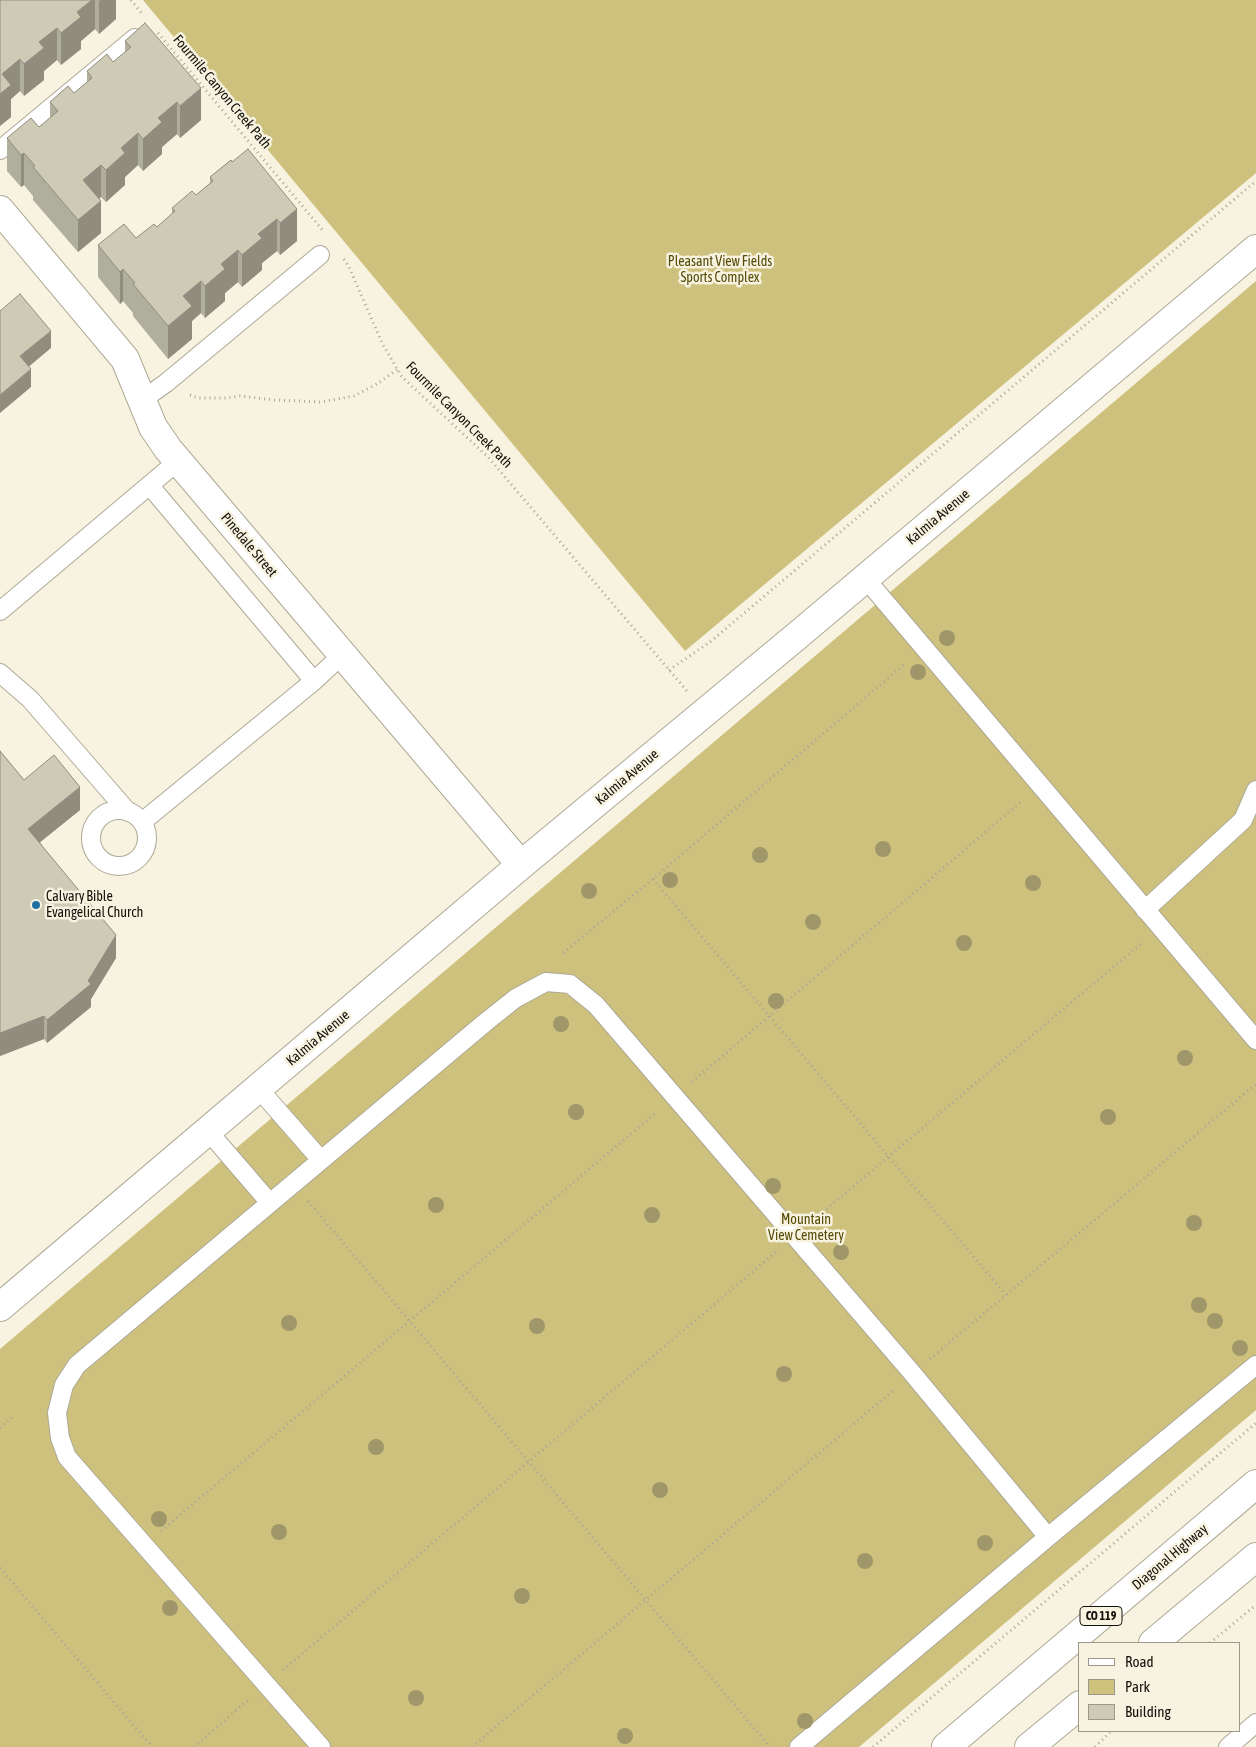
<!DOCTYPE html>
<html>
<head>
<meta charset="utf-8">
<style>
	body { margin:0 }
	#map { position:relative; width:1256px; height:1747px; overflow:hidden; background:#f7f3e0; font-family:"Asap Condensed",sans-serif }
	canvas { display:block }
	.legend { position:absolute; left:1078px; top:1642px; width:162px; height:90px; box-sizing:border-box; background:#f7f3e0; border:1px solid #9c998b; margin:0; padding:6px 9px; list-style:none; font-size:15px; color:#13110b }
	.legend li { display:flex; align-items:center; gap:10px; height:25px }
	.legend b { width:25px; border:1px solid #9c998b }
</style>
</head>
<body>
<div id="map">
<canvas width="1256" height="1747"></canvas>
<ul class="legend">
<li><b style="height:6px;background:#fff"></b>Road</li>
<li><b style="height:14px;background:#cec07d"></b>Park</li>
<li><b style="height:14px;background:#cdcab6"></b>Building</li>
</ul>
</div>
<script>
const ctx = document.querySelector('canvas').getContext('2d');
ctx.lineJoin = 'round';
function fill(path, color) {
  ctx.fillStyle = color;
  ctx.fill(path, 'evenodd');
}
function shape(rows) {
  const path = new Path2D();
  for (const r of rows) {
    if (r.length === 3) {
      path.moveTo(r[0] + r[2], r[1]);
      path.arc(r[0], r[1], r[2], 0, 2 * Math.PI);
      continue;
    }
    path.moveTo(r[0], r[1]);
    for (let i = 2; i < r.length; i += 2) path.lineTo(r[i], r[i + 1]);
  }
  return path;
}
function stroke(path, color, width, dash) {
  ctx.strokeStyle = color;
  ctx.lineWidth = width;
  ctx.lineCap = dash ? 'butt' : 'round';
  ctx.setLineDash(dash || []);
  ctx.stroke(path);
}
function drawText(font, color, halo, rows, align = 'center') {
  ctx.font = font + ' "Asap Condensed",sans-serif';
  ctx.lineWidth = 5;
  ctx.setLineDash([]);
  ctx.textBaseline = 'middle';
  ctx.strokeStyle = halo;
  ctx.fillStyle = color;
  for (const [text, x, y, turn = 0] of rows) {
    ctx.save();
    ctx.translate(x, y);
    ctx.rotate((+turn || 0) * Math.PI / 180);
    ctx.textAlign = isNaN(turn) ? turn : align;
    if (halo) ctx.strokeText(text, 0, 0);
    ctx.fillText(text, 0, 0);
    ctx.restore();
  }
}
fill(shape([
	[143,0,1256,0,1256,173,685,651],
	[1256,281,1256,1410,859,1747,0,1747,0,1349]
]), '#cec07d');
const lane = shape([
	[0,150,135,38],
	[142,400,166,383,320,255],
	[865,578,1256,1040],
	[0,611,178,461],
	[0,673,30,699,128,812],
	[314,681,342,655],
	[119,838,28],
	[142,822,314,681,150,486],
	[1145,910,1243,820,1256,790],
	[258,1088,321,1160],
	[208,1131,270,1203],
	[1048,1537,1256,1365],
	[321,1747,67,1457,60,1438,57,1413,64,1385,77,1365,487,1021,516,998,546,982,570,984,596,1005,913,1374,1048,1537,799,1747],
	[1228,1747,1256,1723]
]);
const street = shape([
	[0,210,125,359,153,427,168,449,521,865],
	[0,1307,521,865,798,635,1256,249]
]);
const highway = shape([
	[1153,1643,1256,1557],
	[946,1747,1256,1484],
	[1029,1747,1080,1705]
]);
stroke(lane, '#ada996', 20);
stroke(street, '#ada996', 30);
stroke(highway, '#ada996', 30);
stroke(shape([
	[131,0,143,15],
	[158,33,324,232],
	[344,259,349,267,383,345,402,377,488,457,687,691],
	[190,395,198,398,226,398,240,396,275,400,321,402,354,396,377,384,398,369],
	[669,670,710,642,1256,181],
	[653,879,1006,1295],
	[563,953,653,879,906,663],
	[692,1082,1022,801],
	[308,1201,770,1747],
	[811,1222,1143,942],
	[930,1359,1256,1084],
	[0,1428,15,1415],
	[161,1531,657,1112],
	[0,1568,152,1747],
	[1210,1643,1256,1605],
	[283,1670,776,1252],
	[194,1747,248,1700],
	[472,1747,895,1389],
	[873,1747,1256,1423],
	[1095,1747,1111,1731]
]), '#a8a596', 3, [1, 4]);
stroke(lane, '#fff', 18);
stroke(street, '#fff', 28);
stroke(highway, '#fff', 28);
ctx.fillStyle = '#9f9769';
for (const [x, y] of [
	[947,638],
	[918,672],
	[883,849],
	[760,855],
	[670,880],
	[1033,883],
	[589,891],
	[813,922],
	[964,943],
	[776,1001],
	[561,1024],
	[1185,1058],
	[576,1112],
	[1108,1117],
	[773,1186],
	[436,1205],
	[652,1215],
	[1194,1223],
	[841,1252],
	[1199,1305],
	[1215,1321],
	[289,1323],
	[537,1326],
	[1240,1348],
	[784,1374],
	[376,1447],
	[660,1490],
	[159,1519],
	[279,1532],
	[985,1543],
	[865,1561],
	[522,1596],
	[170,1608],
	[416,1698],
	[805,1721],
	[625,1736]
]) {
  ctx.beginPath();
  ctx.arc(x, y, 8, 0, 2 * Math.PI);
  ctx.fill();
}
fill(shape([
	[0,0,116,0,116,19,99,34,95,29,81,41,81,49,61,65,57,60,44,71,44,80,24,96,20,91,11,99,11,117,0,126],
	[125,41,201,120,180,138,177,134,162,147,162,154,143,171,138,165,125,177,125,185,106,202,101,197,99,199,101,233,78,252,33,200,33,196,24,185,21,187,7,171,7,138,39,127,50,118,50,102,74,93,87,83,87,71,113,62,125,52],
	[231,160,297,241,280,255,277,251,262,263,262,270,242,287,238,282,225,293,225,301,205,318,201,313,192,321,192,339,168,359,133,316,133,313,123,301,120,304,98,277,98,245,136,238,157,227,172,214,172,208,196,195,210,183,210,177],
	[0,751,24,780,80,810,40,842,116,958,91,999,91,1007,47,1043,44,1039,0,1056]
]), '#b0ae9d');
fill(shape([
	[92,0,95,0,95,29,81,41,81,49,61,65,61,33,77,12],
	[101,0,116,0,116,19,99,34,99,1],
	[57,28,57,60,44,71,44,80,24,96,24,64,39,42],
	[20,59,20,91,11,99,11,117,0,126,0,94,2,74],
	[201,88,201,120,180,138,180,106],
	[177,102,177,134,162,147,162,154,143,171,143,139,158,118],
	[138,133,138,165,125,177,125,185,106,202,106,170,121,148],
	[24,153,24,185,21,187,21,155],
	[101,165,101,197,83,212,83,180],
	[101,201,101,233,78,252,78,220],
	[297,209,297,241,280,255,280,223],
	[277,219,277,251,262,263,262,270,242,287,242,255,258,234],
	[238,250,238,282,225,293,225,301,205,318,205,286,221,264],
	[123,269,123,301,120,304,120,272],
	[201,281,201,313,192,321,192,339,168,359,168,326,183,296],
	[51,331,51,348,20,374,20,356],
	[31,369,31,387,0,413,0,395],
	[80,787,80,810,28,852,28,829],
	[116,935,116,958,91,999,91,1007,47,1043,47,1020,88,981],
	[44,1016,44,1039,0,1056,0,1033]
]), '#908d7f');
const building = shape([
	[0,0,92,0,77,12,81,17,61,33,57,28,39,42,44,48,24,64,20,59,2,74,11,85,0,94,0,0],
	[145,23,201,88,180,106,177,102,158,118,162,122,143,139,138,133,121,148,125,153,106,170,101,165,83,180,101,201,78,220,33,167,35,166,24,153,21,155,7,138,31,118,39,127,58,111,50,102,68,86,74,93,92,78,87,71,107,54,113,62,131,47,125,41,145,23],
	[248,149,297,209,280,223,277,219,258,234,262,238,242,255,238,250,221,264,225,269,205,286,201,281,183,296,192,306,168,326,133,284,135,283,123,269,120,272,98,245,124,224,136,238,154,224,157,227,175,211,172,208,192,191,196,195,213,181,210,177,231,160,232,162,248,149],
	[20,294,51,331,20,356,31,369,0,395,0,311,20,294],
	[0,751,24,780,54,755,80,787,28,829,116,935,88,981,91,984,47,1020,44,1016,0,1033,0,751]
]);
fill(building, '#cdcab6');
stroke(building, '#908d7f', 1);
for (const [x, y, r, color] of [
	[36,905,5,"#206fa1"]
]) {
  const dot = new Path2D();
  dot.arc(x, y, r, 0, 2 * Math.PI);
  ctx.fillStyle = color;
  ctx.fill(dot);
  stroke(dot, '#f7f3e0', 2);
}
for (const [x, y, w] of [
	[1101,1616,42]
]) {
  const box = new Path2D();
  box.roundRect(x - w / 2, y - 9.5, w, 19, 4);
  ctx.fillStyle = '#f7f3e0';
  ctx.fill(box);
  stroke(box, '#13110b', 1);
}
drawText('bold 12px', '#13110b', null, [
	["CO 119",1101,1616]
]);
drawText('14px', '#13110b', '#f7f3e0', [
	["Fourmile Canyon Creek Path",222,92,50],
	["Fourmile Canyon Creek Path",459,415,45],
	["Kalmia Avenue",938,517,-40],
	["Pinedale Street",249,545,50],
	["Kalmia Avenue",627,777,-40],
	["Kalmia Avenue",318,1038,-40],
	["Diagonal Highway",1170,1557,-40]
]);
drawText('14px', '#574b08', '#f7f3e0', [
	["Pleasant View Fields",720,262],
	["Sports Complex",720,278],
	["Mountain",806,1220],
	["View Cemetery",806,1236]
]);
drawText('14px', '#13110b', '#f7f3e0', [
	["Calvary Bible",46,897],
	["Evangelical Church",46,913]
], 'left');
</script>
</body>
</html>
